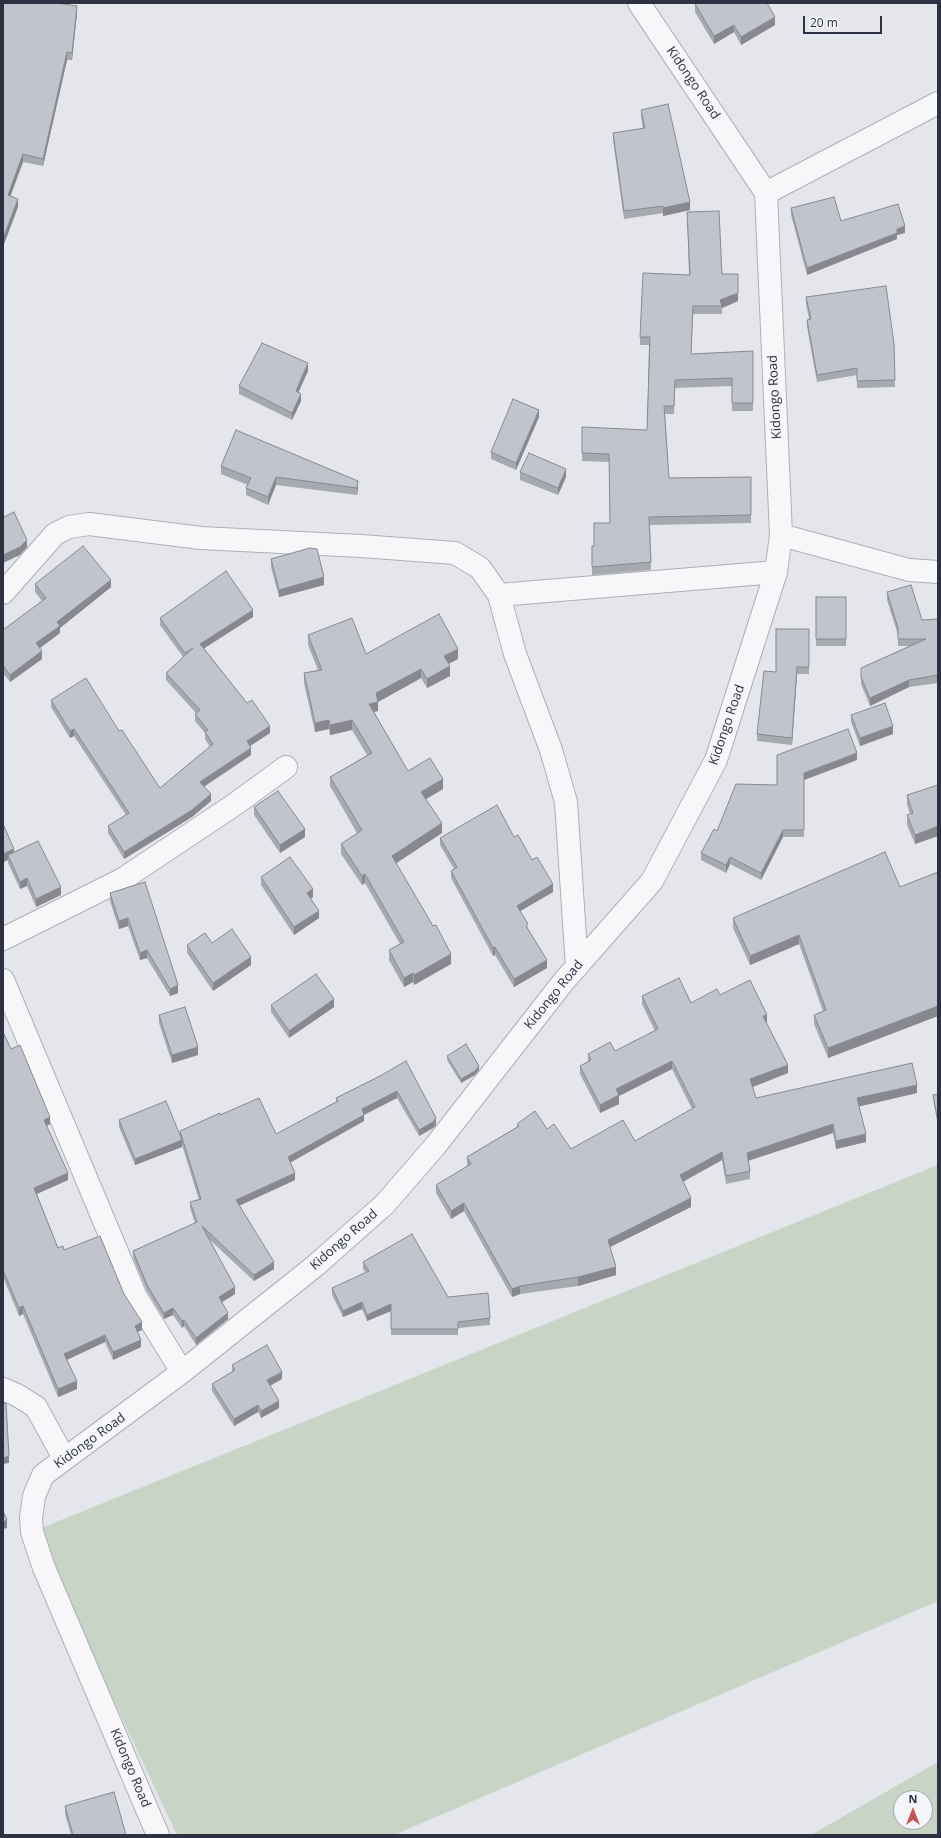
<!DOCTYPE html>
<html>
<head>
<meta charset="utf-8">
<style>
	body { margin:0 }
	#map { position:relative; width:941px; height:1838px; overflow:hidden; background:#e4e6eb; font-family:"Open Sans",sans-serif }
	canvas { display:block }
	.frame { position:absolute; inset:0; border:4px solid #2d3142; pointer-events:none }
	.north { position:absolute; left:893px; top:1790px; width:40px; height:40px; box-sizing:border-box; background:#f4f5f8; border:1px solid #a4a7af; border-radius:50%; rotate:0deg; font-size:11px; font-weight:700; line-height:16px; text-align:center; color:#2d3142 }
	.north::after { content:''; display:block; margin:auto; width:14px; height:18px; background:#c55454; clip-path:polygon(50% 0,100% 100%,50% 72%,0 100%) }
	.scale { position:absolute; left:803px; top:16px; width:79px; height:18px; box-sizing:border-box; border:2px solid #2d3142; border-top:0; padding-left:5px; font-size:12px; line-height:14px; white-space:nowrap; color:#2d3142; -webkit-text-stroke:3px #f4f5f8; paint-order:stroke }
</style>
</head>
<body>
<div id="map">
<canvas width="941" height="1838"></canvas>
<div class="frame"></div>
<div class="north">N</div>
<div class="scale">20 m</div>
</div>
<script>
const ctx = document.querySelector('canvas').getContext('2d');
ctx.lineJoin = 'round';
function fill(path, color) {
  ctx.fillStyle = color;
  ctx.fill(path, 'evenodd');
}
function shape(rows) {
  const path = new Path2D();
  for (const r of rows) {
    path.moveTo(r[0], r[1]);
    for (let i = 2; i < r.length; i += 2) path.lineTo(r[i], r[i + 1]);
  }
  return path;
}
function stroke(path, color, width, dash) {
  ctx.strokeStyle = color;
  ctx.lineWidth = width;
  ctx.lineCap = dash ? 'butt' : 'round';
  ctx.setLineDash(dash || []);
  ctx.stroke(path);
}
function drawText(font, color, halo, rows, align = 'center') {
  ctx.font = font + ' "Open Sans",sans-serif';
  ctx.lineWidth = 3;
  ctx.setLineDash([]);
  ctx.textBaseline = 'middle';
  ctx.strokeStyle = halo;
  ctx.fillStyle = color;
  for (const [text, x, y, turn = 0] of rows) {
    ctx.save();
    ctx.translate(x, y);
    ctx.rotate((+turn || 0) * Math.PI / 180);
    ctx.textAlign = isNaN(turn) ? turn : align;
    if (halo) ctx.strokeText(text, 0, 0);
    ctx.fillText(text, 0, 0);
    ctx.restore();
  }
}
fill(shape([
	[938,1165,938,1601,394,1835,177,1835,34,1531],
	[938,1762,938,1835,811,1835],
	[901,1798,925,1798,925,1822,901,1822]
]), '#c7d4c6');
const street = shape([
	[766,193,938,103],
	[781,535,909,570,938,572],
	[3,593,55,534,69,527,89,524,201,538,361,546,455,553,480,568,499,595,515,654,551,750,566,802,577,967],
	[499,595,776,572],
	[3,939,123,879,234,805,286,767],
	[3,980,136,1297,182,1372],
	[3,1389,17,1395,36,1407,64,1458],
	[158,1835,44,1568,32,1532,31,1518,34,1496,43,1475,182,1372,315,1266,385,1204,436,1145,564,981,652,881,716,760,776,572,781,535,766,193,639,3]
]);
stroke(street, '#adb0b8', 24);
stroke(street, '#f7f7f9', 22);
fill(shape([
	[3,3,77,13,72,60,67,60,43,166,23,162,10,196,18,207,4,244,3,244],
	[695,4,775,25,741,45,734,32,714,44,695,12],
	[641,110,690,210,663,216,663,213,624,219,613,140,613,133,643,129,641,117],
	[791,208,841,221,905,233,897,235,897,239,807,275,791,215],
	[687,212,722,274,738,301,722,308,722,314,693,314,691,354,753,351,753,411,732,411,732,386,675,388,674,414,665,414,669,478,751,477,751,523,650,525,651,570,592,575,592,546,594,546,610,523,609,462,582,461,582,453,647,430,649,345,640,345,640,337,689,275],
	[806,297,894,344,895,387,857,388,857,375,817,382,807,327,807,320,809,319,806,304],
	[308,371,298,392,301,401,292,420,239,394,239,386],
	[539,417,516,470,491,459,491,452],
	[221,466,358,481,358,489,357,495,276,485,268,505,246,495,246,488,248,485,221,474],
	[520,472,566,477,558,495,520,480],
	[271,559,324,585,279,597,271,567],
	[35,584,111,587,60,628,60,633,40,648,42,659,10,682,3,673,3,630,42,601,35,592],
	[887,592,922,620,938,619,938,683,909,687,870,706,861,684,861,668,909,646,898,646,898,635,887,600],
	[816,597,846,597,846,646,816,646],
	[253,617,204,648,270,733,250,746,251,755,204,787,211,801,192,817,124,859,108,833,108,826,126,815,74,736,70,738,51,707,51,700,119,731,160,788,210,747,205,739,205,733,195,721,195,714,196,713,166,680,166,673,183,657,160,625,160,618],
	[809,629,809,674,797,674,792,745,757,741,757,734,776,672],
	[308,635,366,654,458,659,448,664,450,676,427,688,421,678,378,702,378,711,374,712,408,771,443,789,426,799,442,833,396,863,451,964,414,985,413,982,404,987,389,960,389,950,400,944,365,883,362,885,341,854,341,844,357,833,330,786,330,777,367,755,352,730,330,735,329,729,315,732,304,683,304,673,318,670,308,645],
	[851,715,893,734,860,746,851,722],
	[857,760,804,780,804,837,783,837,761,880,730,864,726,873,701,860,701,853,717,831,777,785],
	[938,785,938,836,915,844,907,825,907,815,910,814,907,805,907,795],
	[254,807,305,837,280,853,254,815],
	[3,824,14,852,61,895,36,907,27,886,20,889,8,863,8,860,3,862],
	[514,837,532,860,553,892,520,911,547,968,514,987,495,955,493,956,451,878,451,871,454,869,440,845,440,838],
	[938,872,938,1016,828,1058,814,1024,814,1015,823,1011,799,944,750,965,733,928,733,918,900,887],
	[261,877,313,897,310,898,319,918,294,935,261,885],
	[145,882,178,993,170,996,147,958,140,960,128,926,119,929,110,901,110,893],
	[212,943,251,965,213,991,187,953,187,945],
	[720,995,767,1023,766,1023,788,1073,752,1087,756,1098,917,1093,859,1106,866,1142,836,1149,833,1133,748,1161,750,1171,750,1179,726,1184,722,1160,683,1182,691,1207,610,1247,616,1275,578,1286,520,1294,512,1297,464,1211,451,1219,436,1193,436,1185,467,1166,467,1157,517,1127,517,1124,547,1129,571,1149,635,1141,692,1109,672,1069,619,1096,619,1104,600,1113,580,1074,580,1066,588,1062,588,1054,615,1051,655,1031,642,1004,642,996,691,1003],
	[271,1005,334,1007,289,1038,271,1012],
	[159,1015,198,1055,172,1063,159,1023],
	[3,1032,11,1049,50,1124,47,1126,68,1180,37,1194,58,1248,64,1250,124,1294,142,1330,137,1332,141,1347,113,1360,105,1342,67,1360,77,1389,58,1397,23,1314,19,1316,3,1277],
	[447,1056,479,1070,475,1075,461,1083,447,1060],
	[380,1076,436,1125,433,1128,419,1136,397,1098,364,1114,364,1121,290,1162,295,1180,239,1206,274,1269,254,1281,210,1240,235,1294,222,1302,228,1319,196,1345,184,1326,182,1328,173,1315,164,1319,147,1291,133,1258,133,1251,195,1223,190,1208,190,1202,199,1200,182,1145,182,1147,135,1165,119,1127,119,1120,180,1134,180,1131,220,1115,276,1134,336,1102,336,1098],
	[938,1094,938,1125,933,1099,933,1095],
	[363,1262,448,1297,490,1318,490,1325,458,1328,458,1335,391,1335,391,1311,367,1321,362,1309,343,1317,332,1295,332,1288,366,1273,363,1269],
	[232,1365,282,1379,270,1386,279,1408,261,1418,258,1412,234,1426,212,1391,212,1384,232,1372],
	[65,1806,126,1835,71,1835,65,1814]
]), '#a7a9b0');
fill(shape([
	[77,6,77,13,72,60,72,53],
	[775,17,775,25,741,45,741,37],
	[734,25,734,32,714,44,714,36],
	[67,52,67,60,43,166,43,159],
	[23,154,23,162,8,203,8,195],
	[18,199,18,207,4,244,4,236],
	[690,202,690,210,663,216,663,208],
	[905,226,905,233,897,235,897,239,807,275,807,268,897,229],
	[738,293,738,301,722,308,720,300],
	[308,363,308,371,296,398,296,391],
	[301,394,301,401,292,420,292,413],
	[539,410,539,417,516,470,516,463],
	[566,469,566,477,558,495,558,488],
	[276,477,276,485,268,505,268,497],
	[358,481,358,489,357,495,357,488],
	[27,540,27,547,20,555,3,563,3,555],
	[324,577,324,585,279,597,279,590],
	[111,580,111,587,60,628,60,633,36,651,36,643,57,622],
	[253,610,253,617,200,651,200,644],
	[458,649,458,659,444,666,444,656],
	[42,651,42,659,10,682,10,675],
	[450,666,450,676,427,688,427,679],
	[797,667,797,674,792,745,792,738],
	[421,669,421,678,378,702,378,711,369,713,369,704,376,693],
	[909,680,909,687,870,706,870,698],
	[329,720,329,729,315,732,315,723],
	[352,720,352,730,330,735,330,725],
	[270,726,270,733,247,748,247,741],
	[893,726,893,734,860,746,860,738],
	[74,729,74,736,70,738,70,731],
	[251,748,251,755,200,789,200,782],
	[857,753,857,760,804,780,804,773],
	[443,779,443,789,421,802,421,792],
	[211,794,211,801,192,817,124,859,124,852],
	[442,823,442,833,392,866,392,856],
	[938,826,938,836,915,844,915,835],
	[305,829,305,837,280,853,280,845],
	[783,830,783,837,761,880,761,873],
	[14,849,14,857,8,855,8,860,3,862,3,854],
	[730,857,730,864,726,873,726,865],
	[365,874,365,883,362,885,362,876],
	[27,878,27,886,20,889,20,882],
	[553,884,553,892,517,913,517,906],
	[61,887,61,895,36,907,36,899],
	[313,889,313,897,307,901,307,893],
	[319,911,319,918,294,935,294,927],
	[128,918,128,926,119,929,119,921],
	[799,935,799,944,750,965,750,956],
	[495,947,495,955,493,956,493,948],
	[147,950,147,958,140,960,140,953],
	[451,954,451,964,414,985,414,975],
	[251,957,251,965,213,991,213,983],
	[547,960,547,968,514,987,514,979],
	[413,973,413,982,404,987,404,978],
	[178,985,178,993,170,996,170,989],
	[334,999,334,1007,289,1038,289,1031],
	[938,1006,938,1016,828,1058,828,1048],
	[767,1015,767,1023,763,1025,763,1016],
	[198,1047,198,1055,172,1063,172,1055],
	[672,1061,672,1069,619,1096,619,1104,600,1113,600,1105,616,1089],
	[788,1065,788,1073,750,1088,750,1079],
	[479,1066,479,1070,475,1075,461,1083,461,1079],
	[917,1085,917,1093,857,1107,857,1098],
	[397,1091,397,1098,362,1116,362,1109],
	[364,1115,364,1121,288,1164,288,1157],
	[50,1117,50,1124,44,1127,44,1120],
	[436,1118,436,1125,433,1128,419,1136,419,1130],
	[833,1124,833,1133,747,1161,747,1153],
	[866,1134,866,1142,836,1149,836,1141],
	[182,1140,182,1147,135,1165,135,1159],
	[722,1152,722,1160,680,1183,680,1175],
	[68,1173,68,1180,34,1195,34,1188],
	[295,1173,295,1180,236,1207,236,1200],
	[691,1198,691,1207,608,1248,608,1240],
	[464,1203,464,1211,451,1219,451,1211],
	[274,1262,274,1269,254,1281,254,1275],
	[616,1267,616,1275,578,1286,578,1277],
	[520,1286,520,1294,512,1297,512,1289],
	[235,1287,235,1294,219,1304,219,1297],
	[362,1302,362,1309,343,1317,343,1311],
	[391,1304,391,1311,367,1321,367,1315],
	[23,1306,23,1314,19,1316,19,1308],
	[173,1308,173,1315,164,1319,164,1313],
	[228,1313,228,1319,196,1345,196,1338],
	[184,1320,184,1326,182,1328,182,1321],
	[142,1322,142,1330,135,1333,135,1326],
	[105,1335,105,1342,64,1361,64,1354],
	[141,1340,141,1347,113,1360,113,1352],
	[282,1372,282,1379,267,1387,267,1380],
	[77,1381,77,1389,58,1397,58,1389],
	[279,1401,279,1408,261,1418,261,1411],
	[258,1405,258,1412,234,1426,234,1419],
	[9,1456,9,1463,3,1464,3,1458],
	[7,1520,7,1528,3,1529,3,1522]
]), '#888990');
const building = shape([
	[3,3,57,3,77,6,72,53,67,52,43,159,23,154,8,195,18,199,4,236,3,236,3,3],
	[697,3,767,3,775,17,741,37,734,25,714,36,695,4,697,3],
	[668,104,690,202,663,208,663,206,624,211,613,133,645,128,641,110,668,104],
	[834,197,841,221,898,204,905,226,897,229,897,233,807,268,791,208,834,197],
	[719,211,722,274,738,274,738,293,720,300,722,306,693,306,691,354,753,351,753,403,732,403,732,378,675,380,674,406,664,406,669,478,751,477,751,515,649,517,651,562,592,567,592,546,594,546,594,523,610,523,609,454,582,453,582,427,647,430,650,337,640,337,643,273,690,275,687,212,719,211],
	[886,286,894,344,895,380,857,381,857,368,817,375,807,320,811,319,806,297,886,286],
	[262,343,308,363,296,391,301,394,292,413,239,386,262,343],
	[513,399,539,410,516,463,491,452,513,399],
	[236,430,358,481,357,488,276,477,268,497,246,488,251,478,221,466,236,430],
	[529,453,566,469,558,488,520,472,529,453],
	[14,512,27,540,20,547,3,555,3,515,4,517,14,512],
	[83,546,111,580,57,622,60,626,36,643,42,651,10,675,3,665,3,630,46,598,35,584,83,546],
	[310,548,317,549,324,577,279,590,271,559,310,548],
	[226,571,253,610,200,644,247,703,252,700,270,726,247,741,251,748,200,782,211,794,192,810,124,852,108,826,129,813,74,729,70,731,51,700,86,678,119,731,122,730,160,788,213,744,205,732,208,730,195,714,200,710,166,673,193,648,185,653,160,618,226,571],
	[911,585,922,620,938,619,938,675,909,680,870,698,861,677,861,668,926,639,898,639,898,628,887,592,911,585],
	[816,597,846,597,846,639,816,639,816,597],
	[439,614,458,649,444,656,450,666,427,679,421,669,376,693,378,702,369,704,408,771,430,758,443,779,421,792,442,823,392,856,433,926,436,925,451,954,414,975,413,973,404,978,389,950,404,942,365,874,362,876,341,844,362,830,330,777,372,753,352,720,330,725,329,720,315,723,304,673,322,670,308,635,352,618,366,654,439,614],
	[776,629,809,629,809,667,797,667,792,738,757,734,764,671,776,672,776,629],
	[885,703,893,726,860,738,851,715,885,703],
	[848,729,857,753,804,773,804,830,783,830,761,873,730,857,726,865,701,853,714,829,717,831,736,784,777,785,777,755,848,729],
	[938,785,938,826,915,835,907,815,913,813,907,795,938,785],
	[278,791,305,829,280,845,254,807,278,791],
	[497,805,514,837,518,835,532,860,537,857,553,884,517,906,528,924,526,926,547,960,514,979,495,947,493,948,451,871,457,867,440,838,497,805],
	[3,824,14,849,3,854,3,824],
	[38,841,61,887,36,899,27,878,20,882,8,855,38,841],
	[885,852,900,887,938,872,938,1006,828,1048,814,1015,826,1010,799,935,750,956,733,918,885,852],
	[290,857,313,889,307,893,319,911,294,927,261,877,290,857],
	[145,882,178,985,170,989,147,950,140,953,128,918,119,921,110,893,145,882],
	[232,929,251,957,213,983,187,945,205,933,212,943,232,929],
	[316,974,334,999,289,1031,271,1005,316,974],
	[679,978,691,1003,717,989,720,995,750,980,767,1015,763,1016,788,1065,750,1079,756,1098,912,1063,917,1085,857,1098,866,1134,836,1141,833,1124,747,1153,750,1171,726,1176,722,1152,680,1175,691,1198,608,1240,616,1267,578,1277,520,1286,512,1289,464,1203,451,1211,436,1185,471,1164,467,1157,519,1126,517,1124,535,1111,547,1129,554,1124,571,1149,623,1120,635,1141,695,1107,672,1061,616,1089,619,1095,600,1105,580,1066,591,1060,588,1054,610,1042,615,1051,658,1029,642,996,679,978],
	[185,1007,198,1047,172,1055,159,1015,185,1007],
	[3,1032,11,1049,20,1045,50,1117,44,1120,68,1173,34,1188,58,1248,63,1246,64,1250,100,1236,124,1294,142,1322,135,1326,141,1340,113,1352,105,1335,64,1354,77,1381,58,1389,23,1306,19,1308,3,1270,3,1032],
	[466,1044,479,1066,475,1071,461,1079,447,1056,466,1044],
	[406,1061,436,1118,433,1122,419,1130,397,1091,362,1109,364,1115,288,1157,295,1173,236,1200,274,1262,254,1275,202,1226,235,1287,219,1297,228,1313,196,1338,184,1320,182,1321,173,1308,164,1313,147,1285,133,1251,197,1222,190,1202,201,1199,180,1131,220,1113,220,1115,259,1098,276,1134,338,1101,336,1098,380,1076,406,1061],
	[938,1094,938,1122,933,1095,938,1094],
	[166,1101,182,1140,135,1159,119,1120,166,1101],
	[412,1234,448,1297,488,1293,490,1318,458,1322,458,1329,391,1329,391,1304,367,1315,362,1302,343,1311,332,1288,369,1271,363,1262,412,1234],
	[267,1345,282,1372,267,1380,279,1401,261,1411,258,1405,234,1419,212,1384,235,1370,232,1365,267,1345],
	[3,1403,6,1403,9,1456,3,1458,3,1403],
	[3,1511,7,1520,3,1522,3,1511],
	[114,1792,126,1835,73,1835,65,1806,114,1792]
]);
fill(building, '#c2c4cd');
stroke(building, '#888990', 1);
drawText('13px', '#2d3142', '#f4f5f8', [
	["Kidongo Road",693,83,56],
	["Kidongo Road",775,397,-93],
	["Kidongo Road",727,725,-71],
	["Kidongo Road",554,995,-51],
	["Kidongo Road",344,1240,-41],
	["Kidongo Road",90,1441,-36],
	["Kidongo Road",130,1768,67]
]);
</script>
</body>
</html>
